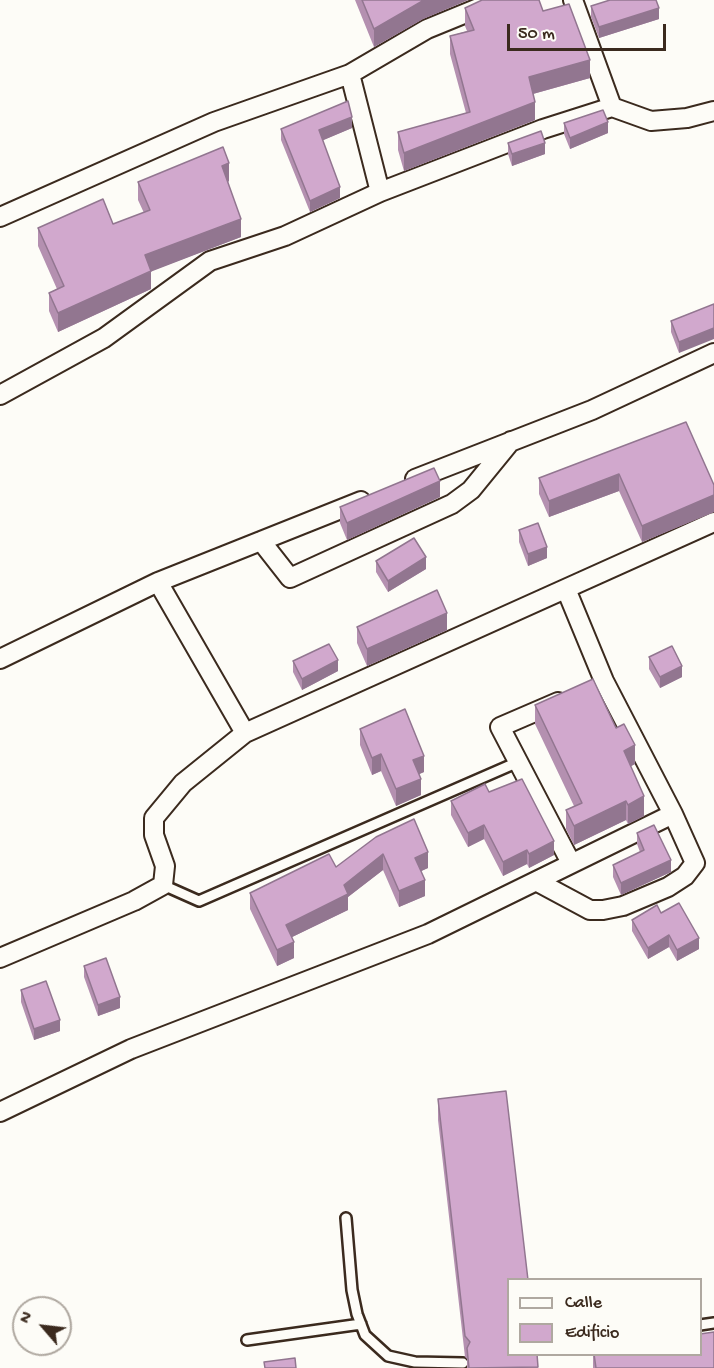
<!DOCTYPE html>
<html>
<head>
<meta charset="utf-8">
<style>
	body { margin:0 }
	#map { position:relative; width:714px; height:1368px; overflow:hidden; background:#fdfcf7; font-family:"Gochi Hand",sans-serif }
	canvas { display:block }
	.legend { position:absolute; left:507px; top:1278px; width:195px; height:78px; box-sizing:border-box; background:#fdfcf7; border:2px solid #afa8a0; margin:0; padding:8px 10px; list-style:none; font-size:18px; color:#3b2a1e }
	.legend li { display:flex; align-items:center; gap:12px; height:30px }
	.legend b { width:30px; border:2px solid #afa8a0 }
	.north { position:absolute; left:12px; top:1296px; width:60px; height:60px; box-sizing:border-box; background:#fdfcf7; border:2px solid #afa8a0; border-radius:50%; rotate:298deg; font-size:16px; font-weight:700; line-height:24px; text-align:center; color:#3b2a1e }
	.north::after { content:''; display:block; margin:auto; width:21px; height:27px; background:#3b2a1e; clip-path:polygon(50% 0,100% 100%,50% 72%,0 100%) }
	.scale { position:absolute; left:507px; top:24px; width:159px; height:27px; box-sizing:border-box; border:3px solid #3b2a1e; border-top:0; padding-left:8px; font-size:18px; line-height:21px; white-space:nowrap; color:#3b2a1e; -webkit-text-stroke:4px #fdfcf7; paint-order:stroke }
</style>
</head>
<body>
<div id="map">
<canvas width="714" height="1368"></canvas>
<ul class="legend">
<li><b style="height:8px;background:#fdfcf7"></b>Calle</li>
<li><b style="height:16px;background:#d1a8cd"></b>Edificio</li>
</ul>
<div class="north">N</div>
<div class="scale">50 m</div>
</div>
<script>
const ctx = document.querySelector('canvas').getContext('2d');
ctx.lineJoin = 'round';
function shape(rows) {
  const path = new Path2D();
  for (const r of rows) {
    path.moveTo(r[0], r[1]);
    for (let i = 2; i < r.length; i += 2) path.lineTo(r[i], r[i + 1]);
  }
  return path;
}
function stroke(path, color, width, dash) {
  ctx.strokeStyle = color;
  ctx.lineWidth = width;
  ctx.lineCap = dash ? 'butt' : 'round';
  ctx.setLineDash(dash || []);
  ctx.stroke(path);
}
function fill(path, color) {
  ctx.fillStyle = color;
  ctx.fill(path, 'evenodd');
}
const lane = shape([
	[163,885,199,901,518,762],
	[346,1218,352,1290,357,1314,365,1335,388,1356,415,1362,463,1363],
	[700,1325,714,1323],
	[247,1340,361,1324]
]);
const street = shape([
	[573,0,612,107],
	[350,74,380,192],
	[0,217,214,122,350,74,427,29,498,0],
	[0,395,104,338,210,261,285,236,380,192,543,129,612,107,651,121,687,118,714,111],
	[415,479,592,410,714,353],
	[261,541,290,578,452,504,471,490,511,441],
	[158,582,245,733],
	[0,659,158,582,361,501],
	[558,702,500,727,571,863],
	[536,881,590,910,603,910,623,906,668,887,685,876,695,863,673,814,604,681,566,589],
	[0,958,134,901,163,885,165,866,154,835,154,818,183,783,245,733,714,522],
	[0,1112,131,1049,428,934,673,814]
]);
stroke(lane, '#3b2a1e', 14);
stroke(street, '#3b2a1e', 22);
stroke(lane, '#fdfcf7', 9);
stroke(street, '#fdfcf7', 18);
fill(shape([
	[355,0,468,0,423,19,374,47],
	[591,6,659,19,599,38,591,17],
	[465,8,543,11,590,78,533,94,535,120,404,171,398,150,398,132,466,113,450,54,450,36,467,31,465,26],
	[564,123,608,133,570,149,564,134],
	[352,128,323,140,340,198,310,212,281,140,281,129],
	[508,143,545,154,512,166,508,154],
	[229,181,228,182,241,237,151,271,151,289,58,332,49,311,49,293,57,289,38,246,38,228,113,224,144,213,138,200,138,182],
	[714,304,679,353,671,332,671,321],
	[686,422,714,485,714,512,642,542,619,491,549,517,539,494,539,478],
	[440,497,347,540,340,523,340,507],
	[519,530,547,558,528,566,519,542],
	[376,561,426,569,388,592,376,572],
	[357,627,447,630,367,666,357,643],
	[649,657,682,677,660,688,649,669],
	[293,661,338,671,302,690,293,672],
	[535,705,616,728,635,764,631,766,644,816,628,824,626,820,574,845,566,829,566,810,574,806,535,724],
	[360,729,424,772,419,774,421,795,396,806,381,771,372,775,360,745],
	[489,792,554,855,529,868,527,864,503,876,484,839,468,847,451,815,451,801],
	[637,833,671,872,621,895,613,877,613,865,640,852,637,844],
	[376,837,428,868,421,871,425,896,399,907,383,870,348,897,348,910,292,937,294,958,277,966,250,909,250,893,336,867],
	[661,913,699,949,677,961,669,947,648,959,632,931,632,920],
	[84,966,120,1008,98,1016,84,977],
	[21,990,60,1031,34,1040,21,1002],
	[438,1099,537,1354,538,1368,467,1368,467,1359,465,1357,438,1120],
	[593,1354,700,1354,714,1368,593,1368]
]), '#b490b0');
fill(shape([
	[424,0,468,0,423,19,374,47,374,29],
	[659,8,659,19,599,38,599,27],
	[590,60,590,78,529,95,529,77],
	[535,102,535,120,404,171,404,153],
	[352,117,352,128,319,142,319,130],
	[608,122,608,133,570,149,570,138],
	[545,143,545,154,512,166,512,154],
	[229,163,229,181,222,184,222,166],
	[340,187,340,198,310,212,310,201],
	[241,219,241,237,145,274,145,255],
	[151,271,151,289,58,332,58,313],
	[714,328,714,339,679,353,679,342],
	[619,474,619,491,549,517,549,501],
	[440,481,440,497,347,540,347,523],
	[714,495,714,512,642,542,642,526],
	[547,547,547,558,528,566,528,554],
	[426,557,426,569,388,592,388,581],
	[447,613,447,630,367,666,367,649],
	[338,660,338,671,302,690,302,679],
	[682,666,682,677,660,688,660,677],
	[635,745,635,764,624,770,624,751],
	[381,754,381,771,372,775,372,758],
	[424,756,424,772,413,777,413,760],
	[421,779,421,795,396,806,396,789],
	[644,796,644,816,628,824,628,805],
	[626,801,626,820,574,845,574,826],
	[484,825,484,839,468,847,468,833],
	[554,841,554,855,529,868,529,854],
	[527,850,527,864,503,876,503,862],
	[428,852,428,868,415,874,415,858],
	[383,854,383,870,348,897,348,910,286,940,286,925,344,885],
	[671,860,671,872,621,895,621,883],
	[425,880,425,896,399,907,399,891],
	[669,935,669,947,648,959,648,948],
	[699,938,699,949,677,961,677,950],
	[294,942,294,958,277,966,277,950],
	[120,997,120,1008,98,1016,98,1005],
	[60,1020,60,1031,34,1040,34,1029]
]), '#927690');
const building = shape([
	[362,0,424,0,374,29,362,0],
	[482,0,539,0,543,11,569,4,590,60,529,77,535,102,404,153,398,132,470,112,450,36,474,30,465,8,482,0],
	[610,0,656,0,659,8,599,27,591,6,610,0],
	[348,101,352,117,319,130,340,187,310,201,281,129,348,101],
	[603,110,608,122,570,138,564,123,603,110],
	[541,131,545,143,512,154,508,143,541,131],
	[223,147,229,163,222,166,241,219,145,255,151,271,58,313,49,293,64,286,38,228,103,199,113,224,150,210,138,182,223,147],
	[714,304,714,328,679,342,671,321,714,304],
	[686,422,714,485,714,495,642,526,619,474,549,501,539,478,686,422],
	[434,468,440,481,347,523,340,507,434,468],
	[538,523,547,547,528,554,519,530,538,523],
	[414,538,426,557,388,581,376,561,414,538],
	[437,590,447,613,367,649,357,627,437,590],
	[329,644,338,660,302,679,293,661,329,644],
	[672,646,682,666,660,677,649,657,672,646],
	[593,679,616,728,624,724,635,745,624,751,644,796,628,805,626,801,574,826,566,810,582,803,535,705,593,679],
	[405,709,424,756,413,760,421,779,396,789,381,754,372,758,360,729,405,709],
	[522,779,554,841,529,854,527,850,503,862,484,825,468,833,451,801,485,784,489,792,522,779],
	[414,819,428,852,415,858,425,880,399,891,383,854,344,885,348,894,286,925,294,942,277,950,250,893,329,854,336,867,376,837,414,819],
	[654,825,671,860,621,883,613,865,644,850,637,833,654,825],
	[679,903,699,938,677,950,669,935,648,948,632,920,657,905,661,913,679,903],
	[106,958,120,997,98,1005,84,966,106,958],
	[46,981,60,1020,34,1029,21,990,46,981],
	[506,1091,528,1280,508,1280,508,1354,537,1354,538,1367,469,1368,467,1348,470,1342,465,1336,438,1099,506,1091],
	[714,1332,714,1368,596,1368,594,1354,700,1354,700,1334,714,1332],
	[295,1358,296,1368,265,1368,264,1362,295,1358]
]);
fill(building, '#d1a8cd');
stroke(building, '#927690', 1.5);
</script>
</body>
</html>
